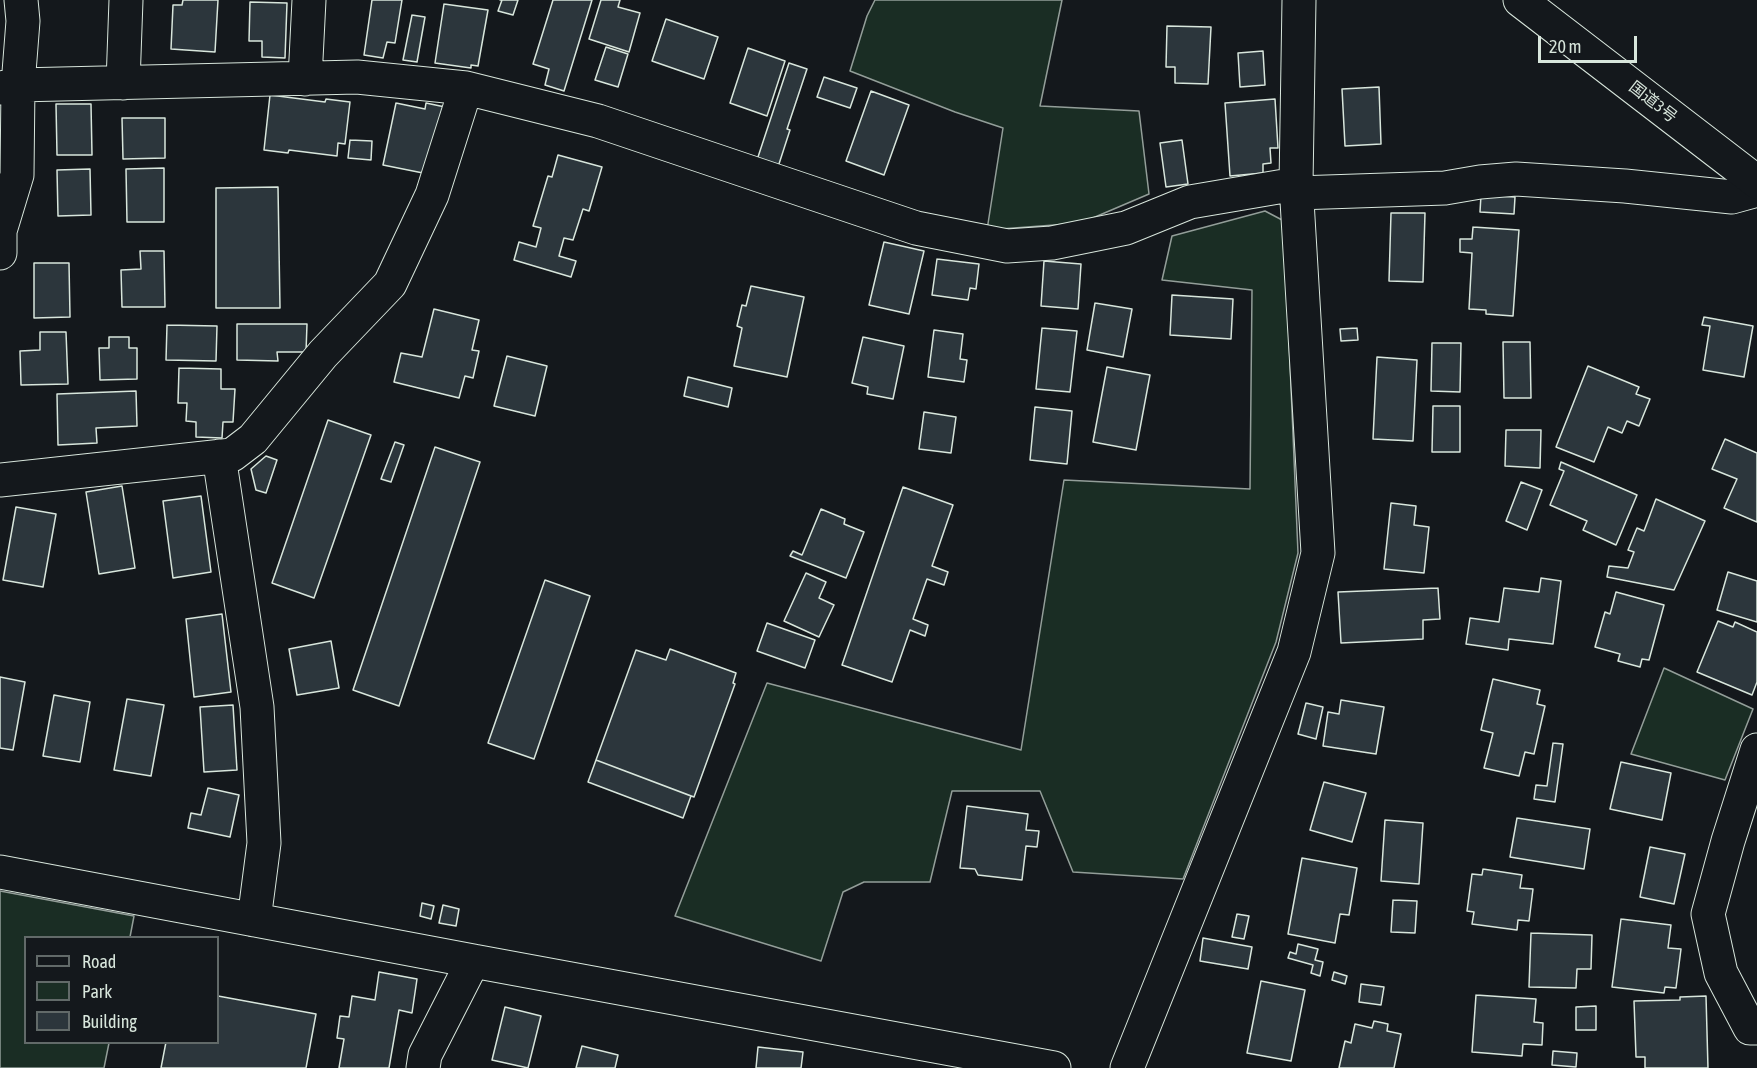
<!DOCTYPE html>
<html>
<head>
<meta charset="utf-8">
<style>
	body { margin:0 }
	#map { position:relative; width:1757px; height:1068px; overflow:hidden; background:#14181c; font-family:"Asap Condensed",sans-serif }
	canvas { display:block }
	.legend { position:absolute; left:24px; top:936px; width:195px; height:108px; box-sizing:border-box; background:#14181c; border:2px solid #626a69; margin:0; padding:8px 10px; list-style:none; font-size:18px; color:#d8e6dc }
	.legend li { display:flex; align-items:center; gap:12px; height:30px }
	.legend b { width:30px; border:2px solid #626a69 }
	.scale { position:absolute; left:1538px; top:36px; width:99px; height:27px; box-sizing:border-box; border:3px solid #d8e6dc; border-top:0; padding-left:8px; font-size:18px; line-height:21px; white-space:nowrap; color:#d8e6dc; -webkit-text-stroke:4px #14181c; paint-order:stroke }
</style>
</head>
<body>
<div id="map">
<canvas width="1757" height="1068"></canvas>
<ul class="legend">
<li><b style="height:8px;background:#14181c"></b>Road</li>
<li><b style="height:16px;background:#1a2d24"></b>Park</li>
<li><b style="height:16px;background:#2c363c"></b>Building</li>
</ul>
<div class="scale">20 m</div>
</div>
<script>
const ctx = document.querySelector('canvas').getContext('2d');
ctx.lineJoin = 'round';
function fill(path, color) {
  ctx.fillStyle = color;
  ctx.fill(path, 'evenodd');
}
function shape(rows) {
  const path = new Path2D();
  for (const r of rows) {
    path.moveTo(r[0], r[1]);
    for (let i = 2; i < r.length; i += 2) path.lineTo(r[i], r[i + 1]);
  }
  return path;
}
function stroke(path, color, width, dash) {
  ctx.strokeStyle = color;
  ctx.lineWidth = width;
  ctx.lineCap = dash ? 'butt' : 'round';
  ctx.setLineDash(dash || []);
  ctx.stroke(path);
}
function drawText(font, color, halo, rows, align = 'center') {
  ctx.font = font + ' "Asap Condensed","Noto Sans JP",sans-serif';
  ctx.lineWidth = 4.5;
  ctx.setLineDash([]);
  ctx.textBaseline = 'middle';
  ctx.strokeStyle = halo;
  ctx.fillStyle = color;
  for (const [text, x, y, turn = 0] of rows) {
    ctx.save();
    ctx.translate(x, y);
    ctx.rotate((+turn || 0) * Math.PI / 180);
    ctx.textAlign = isNaN(turn) ? turn : align;
    if (halo) ctx.strokeText(text, 0, 0);
    ctx.fillText(text, 0, 0);
    ctx.restore();
  }
}
const green = shape([
	[875,0,1062,0,1040,106,1139,111,1149,194,1081,223,987,230,1003,128,955,112,850,71,867,16,875,0],
	[1265,211,1284,221,1298,553,1276,642,1183,879,1073,872,1040,791,952,791,930,882,864,882,843,892,821,961,675,916,767,683,1021,750,1064,480,1250,489,1252,290,1162,280,1172,236,1265,211],
	[1664,668,1753,709,1725,780,1631,754,1664,668],
	[0,891,134,916,130,937,26,938,26,1042,109,1043,104,1068,0,1068,0,891]
]);
fill(green, '#1a2d24');
stroke(green, '#939e99', 1.5);
const building = shape([
	[183,0,218,0,215,52,171,49,173,5,182,5,183,0],
	[372,0,402,0,395,43,387,42,383,58,364,55,372,0],
	[500,0,518,0,513,15,498,11,502,0,500,0],
	[553,0,592,0,564,91,545,85,549,69,533,64,553,0],
	[601,0,620,0,618,7,640,13,629,52,589,39,601,0],
	[250,2,287,3,285,58,262,57,262,41,249,41,250,2],
	[444,4,488,10,478,66,471,65,471,68,435,63,444,4],
	[412,15,425,17,417,62,403,60,412,15],
	[666,19,718,37,704,79,652,61,666,19],
	[1167,26,1211,27,1208,84,1175,83,1175,67,1166,67,1167,26],
	[606,47,628,54,618,87,595,80,606,47],
	[748,48,785,61,767,116,730,103,748,48],
	[1263,51,1265,85,1240,87,1238,53,1263,51],
	[789,63,807,69,787,129,790,130,778,167,757,160,789,63],
	[824,77,857,88,850,108,817,97,824,77],
	[1379,87,1381,144,1345,146,1342,89,1379,87],
	[871,91,909,105,884,175,846,161,871,91],
	[270,95,325,102,326,99,350,102,345,144,338,143,337,156,289,150,288,153,264,150,270,95],
	[1275,99,1278,148,1270,148,1271,163,1263,164,1263,173,1230,176,1225,103,1275,99],
	[396,103,425,109,426,103,445,107,428,174,383,165,396,103],
	[56,104,91,104,92,155,57,155,56,104],
	[122,118,165,118,165,158,123,159,122,118],
	[350,140,372,141,371,160,348,158,350,140],
	[1182,140,1188,184,1166,187,1160,143,1182,140],
	[558,155,602,167,589,211,583,209,573,240,564,238,559,256,576,261,571,277,514,260,519,242,536,247,541,228,533,226,548,176,552,177,558,155],
	[164,168,164,222,127,222,126,169,164,168],
	[90,169,91,215,58,216,57,170,90,169],
	[278,187,280,308,216,308,216,188,278,187],
	[1481,195,1515,197,1514,214,1480,212,1481,195],
	[1391,213,1425,213,1423,282,1389,281,1391,213],
	[1473,227,1519,230,1513,316,1486,314,1486,310,1469,309,1472,253,1460,252,1460,239,1472,239,1473,227],
	[884,242,924,251,909,314,869,305,884,242],
	[140,251,164,251,165,307,122,307,121,270,141,269,140,251],
	[937,259,979,264,976,289,970,288,968,300,932,295,937,259],
	[1044,261,1081,264,1078,309,1041,306,1044,261],
	[34,263,69,263,70,317,34,318,34,263],
	[751,286,804,297,787,377,734,366,742,328,737,326,742,305,746,306,751,286],
	[1172,295,1233,299,1231,339,1170,335,1172,295],
	[1095,303,1132,309,1123,357,1087,350,1095,303],
	[434,309,479,320,472,350,479,351,473,378,465,376,459,398,394,382,401,353,422,357,434,309],
	[1704,317,1753,326,1744,377,1703,370,1710,326,1702,325,1704,317],
	[237,324,307,324,306,352,277,352,278,361,237,360,237,324],
	[167,325,217,326,216,361,166,360,167,325],
	[1042,328,1077,331,1070,392,1036,389,1042,328],
	[1357,328,1358,340,1341,341,1340,329,1357,328],
	[934,330,963,334,960,359,967,360,964,382,928,377,934,330],
	[40,332,66,332,68,384,21,385,20,351,40,350,40,332],
	[109,337,129,337,129,348,137,348,137,379,100,380,99,348,109,348,109,337],
	[863,337,904,346,893,399,867,394,868,387,852,383,863,337],
	[1503,342,1530,342,1531,398,1504,398,1503,342],
	[1432,343,1461,343,1460,392,1431,391,1432,343],
	[507,356,547,366,535,416,494,406,507,356],
	[1377,357,1417,360,1413,441,1373,439,1377,357],
	[1588,366,1639,387,1636,394,1650,399,1639,426,1627,421,1622,433,1608,427,1594,462,1556,447,1588,366],
	[1107,367,1150,375,1136,450,1093,442,1107,367],
	[179,368,221,369,221,389,235,389,233,422,223,422,222,438,196,437,196,422,186,421,187,403,178,403,179,368],
	[688,377,732,388,728,407,684,396,688,377],
	[136,391,137,426,96,428,97,443,58,445,57,394,136,391],
	[1433,406,1460,406,1460,452,1432,452,1433,406],
	[1035,407,1072,411,1067,464,1030,460,1035,407],
	[924,412,956,417,951,453,919,449,924,412],
	[328,420,371,435,314,598,272,583,328,420],
	[1506,430,1541,430,1540,468,1505,466,1506,430],
	[1725,439,1757,453,1757,522,1724,508,1737,479,1712,469,1725,439],
	[395,442,404,445,391,482,381,479,395,442],
	[435,447,480,462,399,706,353,690,435,447],
	[266,456,277,460,266,493,256,490,251,469,266,456],
	[1561,462,1637,495,1616,545,1583,530,1587,521,1550,505,1564,471,1559,469,1561,462],
	[1521,482,1542,490,1527,530,1506,521,1521,482],
	[122,486,135,568,99,574,86,492,122,486],
	[903,487,953,505,932,566,948,572,944,585,927,579,913,619,928,625,925,636,910,630,892,682,842,665,903,487],
	[201,496,211,572,173,578,163,501,201,496],
	[1656,499,1705,521,1674,590,1607,577,1609,566,1628,568,1634,552,1628,550,1637,528,1644,531,1656,499],
	[1391,503,1416,506,1414,525,1429,527,1424,573,1384,569,1391,503],
	[16,507,56,514,43,587,3,580,16,507],
	[821,509,845,519,844,524,864,532,846,578,790,556,793,551,802,555,821,509],
	[1728,572,1757,581,1757,622,1717,610,1728,572],
	[806,573,826,582,819,598,834,605,819,637,784,621,806,573],
	[1541,578,1561,581,1553,644,1509,639,1508,650,1466,644,1470,618,1499,622,1504,588,1539,592,1541,578],
	[545,580,590,596,534,759,488,743,545,580],
	[1438,588,1440,619,1423,620,1423,639,1341,643,1338,592,1438,588],
	[1616,592,1664,605,1649,660,1642,659,1640,667,1618,661,1620,654,1595,647,1605,612,1610,614,1616,592],
	[222,614,231,692,194,697,186,619,222,614],
	[1718,621,1733,627,1735,622,1757,632,1757,682,1752,695,1697,672,1718,621],
	[767,623,815,640,805,668,757,651,767,623],
	[331,641,339,688,297,695,289,649,331,641],
	[670,649,736,673,733,683,735,684,694,797,596,760,636,650,666,660,670,649],
	[0,677,25,682,13,750,0,748,0,677],
	[1493,679,1540,690,1537,704,1545,706,1534,754,1525,752,1519,776,1484,768,1493,733,1481,730,1493,679],
	[54,695,90,702,80,762,43,756,54,695],
	[127,699,164,705,151,776,114,770,127,699],
	[1341,700,1384,707,1376,754,1323,746,1328,712,1339,714,1341,700],
	[1306,703,1323,707,1316,739,1298,734,1306,703],
	[233,705,237,770,204,772,200,707,233,705],
	[1553,743,1563,744,1555,802,1534,799,1536,785,1547,786,1553,743],
	[596,760,691,796,683,818,588,782,596,760],
	[1621,762,1671,773,1662,820,1610,809,1621,762],
	[1324,782,1366,793,1352,842,1310,830,1324,782],
	[208,788,239,795,230,837,188,828,191,813,201,815,208,788],
	[967,806,1028,814,1026,830,1039,831,1037,847,1026,846,1022,880,978,875,975,869,960,868,967,806],
	[1517,818,1590,829,1584,869,1510,857,1517,818],
	[1385,820,1423,823,1419,884,1381,881,1385,820],
	[1650,847,1685,854,1674,904,1640,897,1650,847],
	[1302,858,1357,868,1349,915,1340,914,1335,943,1288,934,1302,858],
	[1483,869,1522,875,1520,888,1533,889,1529,921,1518,920,1517,930,1472,924,1474,912,1467,911,1472,874,1482,875,1483,869],
	[1393,900,1417,901,1415,933,1391,932,1393,900],
	[422,903,434,906,431,919,420,916,422,903],
	[443,905,459,909,456,926,439,923,443,905],
	[1237,914,1249,916,1244,939,1232,937,1237,914],
	[1621,919,1671,925,1668,948,1681,949,1676,988,1665,987,1664,993,1612,987,1621,919],
	[1531,933,1592,935,1591,969,1577,969,1576,988,1529,987,1531,933],
	[1203,938,1252,947,1248,969,1200,961,1203,938],
	[1298,944,1318,949,1315,960,1323,962,1320,976,1311,973,1313,965,1288,958,1290,952,1296,954,1298,944],
	[379,972,417,979,412,1013,399,1010,389,1068,339,1068,344,1039,337,1038,340,1016,349,1017,352,996,375,1000,379,972],
	[1334,972,1347,976,1345,984,1332,980,1334,972],
	[1261,981,1305,990,1291,1061,1247,1053,1261,981],
	[1361,984,1384,987,1381,1005,1359,1002,1361,984],
	[1476,995,1536,999,1534,1022,1543,1023,1542,1045,1523,1044,1522,1056,1472,1052,1476,995],
	[218,996,316,1014,306,1068,161,1068,166,1042,218,1042,218,996],
	[1706,996,1708,1068,1645,1068,1645,1057,1636,1057,1634,1001,1680,1000,1680,997,1706,996],
	[1596,1006,1596,1030,1576,1030,1576,1007,1596,1006],
	[505,1007,541,1016,528,1068,492,1060,505,1007],
	[1374,1021,1388,1024,1387,1031,1401,1034,1394,1068,1339,1068,1345,1041,1351,1043,1355,1024,1372,1028,1374,1021],
	[582,1046,618,1055,615,1068,576,1068,582,1046],
	[758,1047,803,1052,801,1068,756,1068,758,1047],
	[1553,1051,1577,1053,1576,1067,1552,1065,1553,1051]
]);
fill(building, '#2c363c');
stroke(building, '#d8e6dc', 1.5);
const minor = shape([
	[305,79,309,0],
	[123,83,126,0],
	[0,88,18,85,357,77,466,88,598,121,916,228,1007,246,1052,243,1126,228,1190,202,1296,184],
	[1297,193,1445,188,1480,182,1516,179,1625,186,1732,197,1757,190],
	[0,253,0,231,17,175,18,85,23,21,21,0],
	[219,456,257,707,264,843,254,920],
	[0,480,232,455,253,439,323,354,390,284,432,195,466,88],
	[1757,750,1728,841,1708,914,1721,973,1750,1028,1757,1028],
	[0,872,473,961,1054,1068],
	[423,1068,425,1055,473,961],
	[1127,1068,1294,652,1318,553,1296,184,1299,0]
]);
const highway = shape([
	[1520,0,1757,182]
]);
stroke(minor, '#d8e6dc', 35);
stroke(highway, '#d8e6dc', 35);
stroke(minor, '#14181c', 33);
stroke(highway, '#14181c', 33);
drawText('16px', '#d8e6dc', '#14181c', [
	["国道3号",1653,102,38]
]);
</script>
</body>
</html>
